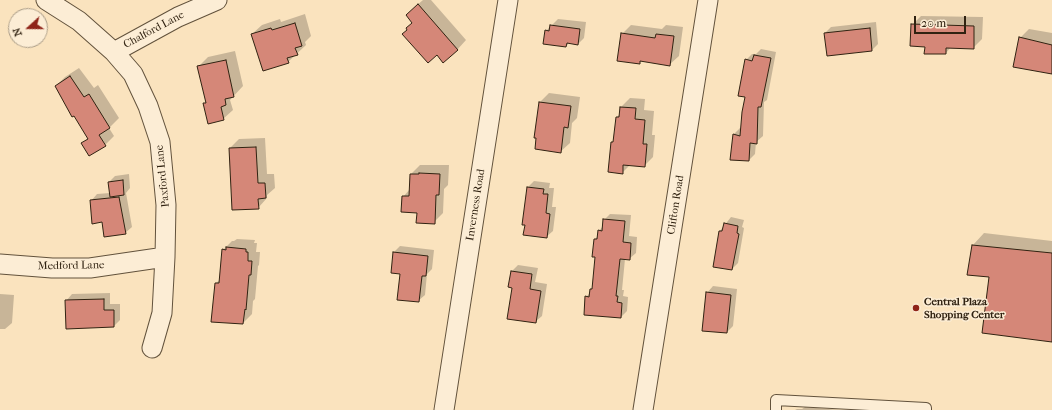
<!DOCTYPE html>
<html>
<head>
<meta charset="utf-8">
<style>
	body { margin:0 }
	#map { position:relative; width:1052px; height:410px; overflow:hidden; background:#fae3be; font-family:"IM FELL French Canon",serif }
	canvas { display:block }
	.north { position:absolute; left:8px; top:8px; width:40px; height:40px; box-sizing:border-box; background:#fcedd5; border:1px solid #aa9c87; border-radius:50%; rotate:249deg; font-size:11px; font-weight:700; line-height:16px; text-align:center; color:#302211 }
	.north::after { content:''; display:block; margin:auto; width:14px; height:18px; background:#8f2418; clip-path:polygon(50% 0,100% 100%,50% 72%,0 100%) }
	.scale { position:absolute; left:914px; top:16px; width:52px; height:18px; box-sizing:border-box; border:2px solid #302211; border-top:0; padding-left:5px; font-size:12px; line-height:14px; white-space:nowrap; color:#302211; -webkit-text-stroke:3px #fcedd5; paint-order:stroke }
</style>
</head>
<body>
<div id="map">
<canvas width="1052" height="410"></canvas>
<div class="north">N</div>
<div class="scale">20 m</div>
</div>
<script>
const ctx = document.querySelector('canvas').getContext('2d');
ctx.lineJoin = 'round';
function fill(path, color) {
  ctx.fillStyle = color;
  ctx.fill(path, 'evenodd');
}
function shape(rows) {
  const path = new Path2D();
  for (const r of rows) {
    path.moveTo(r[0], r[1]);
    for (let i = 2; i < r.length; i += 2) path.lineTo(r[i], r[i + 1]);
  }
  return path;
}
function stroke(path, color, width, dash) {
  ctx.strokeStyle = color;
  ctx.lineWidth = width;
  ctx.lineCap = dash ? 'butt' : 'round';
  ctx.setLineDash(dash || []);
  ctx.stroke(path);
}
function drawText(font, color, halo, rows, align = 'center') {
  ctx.font = font + ' "IM FELL French Canon",serif';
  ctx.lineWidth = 3;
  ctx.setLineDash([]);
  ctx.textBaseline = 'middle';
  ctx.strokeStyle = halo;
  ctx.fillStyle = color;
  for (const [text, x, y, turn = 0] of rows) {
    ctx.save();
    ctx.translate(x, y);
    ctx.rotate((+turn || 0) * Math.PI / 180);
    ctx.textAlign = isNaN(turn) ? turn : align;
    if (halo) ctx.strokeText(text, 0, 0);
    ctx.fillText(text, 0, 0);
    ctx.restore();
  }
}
fill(shape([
	[423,0,431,0,466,40,457,50,437,54,413,22,416,6],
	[305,14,311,36,305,42,306,45,288,62,252,34,262,25,280,19,281,22],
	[921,16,983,17,982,39,973,48,951,47,946,53,926,46,912,25],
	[558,19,586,22,584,38,578,44,569,43,566,46,546,31],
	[876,22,878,44,872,50,825,33,831,27],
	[631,25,662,29,666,25,683,27,679,56,669,65,641,61,639,63,622,34],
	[1029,29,1052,33,1052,73,1020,38],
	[761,49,776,52,767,100,764,102,763,136,756,142,755,154,749,160,731,159,734,134,740,128,742,128,746,97,746,60,752,54,756,54],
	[235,51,243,86,230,100,233,110,223,119,205,103,207,101,198,67,208,57],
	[79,68,94,88,98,85,119,118,109,128,114,136,105,145,83,144,88,138,56,86,65,77],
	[549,93,580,97,577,118,572,123,570,143,560,152,540,102],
	[630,98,645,99,644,110,654,111,652,135,655,135,653,157,644,166,630,165,622,173,612,142,615,140,617,117,620,114,621,107],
	[265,138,267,174,274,174,275,188,267,195,267,198,258,208,230,148,239,139],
	[420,165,449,165,448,185,444,189,443,213,434,222,418,212,403,197,410,189,411,174],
	[129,174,130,188,126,193,132,227,125,233,103,221,91,201,97,194,110,193,109,182,115,176],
	[534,181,550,183,549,188,554,188,552,207,556,207,553,231,546,237,526,224,523,224,528,187],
	[610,214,631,215,629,236,637,237,636,253,629,259,625,259,622,290,624,290,623,296,628,297,627,311,621,317,586,297,591,292,591,289,593,287,596,257,595,239,598,236,599,231,603,226,604,220],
	[731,217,744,220,742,227,744,228,738,263,732,269,720,231],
	[984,233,1052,241,1052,341,990,277,968,275,973,245],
	[237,239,255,240,254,243,257,243,256,252,260,252,259,265,258,266,255,299,253,301,252,314,243,323,216,283,221,279,223,250,232,241,234,241],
	[400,246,434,250,432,269,427,274,425,295,418,301,401,274,394,252],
	[518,265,538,268,535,282,547,284,542,316,535,322,513,287,509,286,512,271],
	[713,286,737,289,733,326,727,332,707,293],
	[110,293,110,304,120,304,120,320,114,326,66,301,72,294],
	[0,294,14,295,12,323,5,329,0,329],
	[805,407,840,410,795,410,797,409,802,409]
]), '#0003');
const building = shape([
	[418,4,458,50,443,63,437,55,428,63,402,34,407,30,406,28,412,23,406,15,418,4],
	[295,23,302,46,295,48,298,55,287,58,289,63,263,71,251,34,271,28,272,30,295,23],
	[911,24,974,26,974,49,946,48,946,54,924,54,925,47,910,46,911,24],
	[550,25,580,29,578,45,567,43,566,47,543,44,545,30,549,31,550,25],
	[870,28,872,51,827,56,824,33,870,28],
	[621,33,655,38,656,34,674,36,670,66,640,61,640,64,617,61,621,33],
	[1019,37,1052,45,1052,74,1013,67,1019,37],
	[754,55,771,58,761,107,758,107,757,144,750,143,749,161,730,160,733,134,740,136,742,112,745,97,738,96,745,59,752,61,754,55],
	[226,60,234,97,225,99,226,105,221,107,224,120,208,124,203,103,206,103,197,66,226,60],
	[70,76,84,97,89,94,110,128,99,135,106,146,89,156,81,143,88,139,74,116,72,117,55,86,70,76],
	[539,102,571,106,568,128,564,127,561,153,535,149,536,138,534,138,539,102],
	[620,107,636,108,635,119,645,120,643,144,647,144,645,167,623,165,623,174,608,172,611,142,613,142,616,117,619,117,620,107],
	[256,147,258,183,265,183,266,198,258,199,259,209,232,210,229,148,256,147],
	[419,173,440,174,439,195,436,195,435,224,416,223,417,213,401,212,402,196,409,196,410,174,419,174,419,173],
	[123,180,124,195,110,197,108,182,123,180],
	[527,187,544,189,543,194,548,194,546,213,550,214,547,238,523,235,525,225,522,225,527,187],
	[119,197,126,234,104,237,102,222,92,224,90,200,119,197],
	[603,219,625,221,623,242,631,243,630,260,620,259,616,296,618,296,617,302,622,303,621,318,584,315,585,296,589,297,590,289,592,289,595,257,592,257,594,239,597,239,598,230,602,231,603,219],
	[724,223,738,226,737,233,739,234,732,270,713,267,719,231,722,231,724,223],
	[972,245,1052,253,1052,342,982,333,989,277,967,275,972,245],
	[226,247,246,249,246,252,248,252,248,261,252,261,251,275,249,275,246,310,245,309,243,324,211,322,215,283,219,283,222,249,226,250,226,247],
	[393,252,428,256,426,276,422,276,419,302,397,300,400,274,391,273,393,252],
	[511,271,532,274,530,289,541,291,536,323,507,319,512,288,508,287,511,271],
	[706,292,731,295,727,333,702,331,706,292],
	[104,299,104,310,114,310,114,327,66,329,65,300,104,299]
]);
fill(building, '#d58778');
stroke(building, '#302211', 1);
const lane = shape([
	[776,410,776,400,926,408,926,410]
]);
const street = shape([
	[46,0,79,21,114,52,133,74,148,106,160,142,166,205,165,257,162,313,152,348],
	[114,52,178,17,217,0],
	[0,264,52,268,90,268,165,257],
	[444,410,508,0],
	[643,410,708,0]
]);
stroke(lane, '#62523c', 12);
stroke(street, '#62523c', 21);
stroke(lane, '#fcedd5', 10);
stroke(street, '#fcedd5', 19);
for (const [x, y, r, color] of [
	[916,308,4,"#8f2418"]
]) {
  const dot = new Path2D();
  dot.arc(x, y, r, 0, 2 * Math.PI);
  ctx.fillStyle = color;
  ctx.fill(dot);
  stroke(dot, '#fcedd5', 1.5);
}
drawText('11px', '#302211', '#fcedd5', [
	["Chalford Lane",154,30,-28],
	["Paxford Lane",163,176,-96],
	["Inverness Road",476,205,-81],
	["Clifton Road",676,205,-81],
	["Medford Lane",71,266,-1]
]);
drawText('bold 11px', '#302211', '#fcedd5', [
	["Central Plaza",924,302],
	["Shopping Center",924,315]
], 'left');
</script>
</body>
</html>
